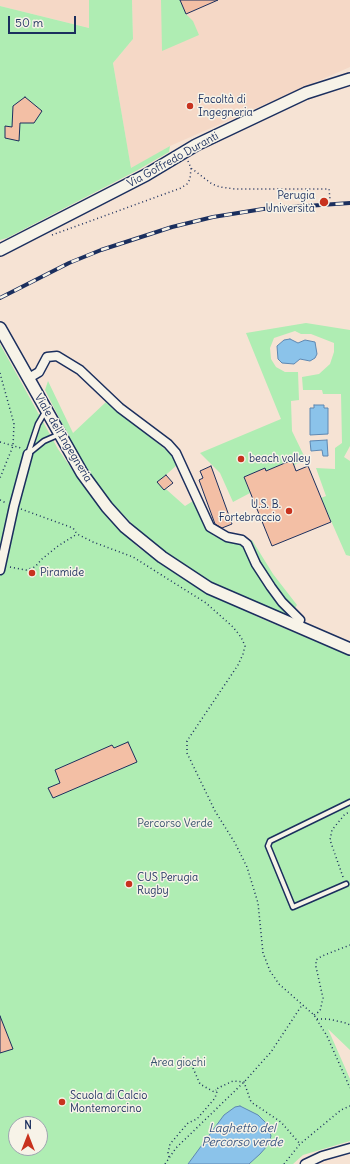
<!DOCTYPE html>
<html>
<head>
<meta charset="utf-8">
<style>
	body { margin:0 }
	#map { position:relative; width:350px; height:1164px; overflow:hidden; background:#f6e3d4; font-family:Delius,sans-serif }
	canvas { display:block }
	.north { position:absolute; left:8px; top:1116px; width:40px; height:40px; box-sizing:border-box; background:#f7f3e8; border:1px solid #9fa5b1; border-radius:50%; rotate:0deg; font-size:11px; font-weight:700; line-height:16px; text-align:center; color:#1b2f5e }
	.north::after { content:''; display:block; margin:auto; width:14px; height:18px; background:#c8321e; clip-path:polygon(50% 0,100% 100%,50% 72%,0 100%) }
	.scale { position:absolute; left:8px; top:16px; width:68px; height:18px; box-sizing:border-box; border:2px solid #1b2f5e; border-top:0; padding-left:5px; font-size:12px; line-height:14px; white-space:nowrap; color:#1b2f5e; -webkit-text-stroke:3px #f7f3e8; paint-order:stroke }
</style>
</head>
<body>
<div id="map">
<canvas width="350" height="1164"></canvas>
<div class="north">N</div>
<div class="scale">50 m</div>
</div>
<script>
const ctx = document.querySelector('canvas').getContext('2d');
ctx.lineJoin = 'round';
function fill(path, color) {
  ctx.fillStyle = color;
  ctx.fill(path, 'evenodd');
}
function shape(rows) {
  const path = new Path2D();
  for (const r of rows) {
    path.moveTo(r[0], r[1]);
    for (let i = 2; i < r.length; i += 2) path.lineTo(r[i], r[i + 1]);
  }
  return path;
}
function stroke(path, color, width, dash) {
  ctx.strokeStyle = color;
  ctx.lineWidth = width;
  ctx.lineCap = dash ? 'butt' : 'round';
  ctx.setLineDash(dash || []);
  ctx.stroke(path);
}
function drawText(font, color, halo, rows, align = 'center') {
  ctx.font = font + ' Delius,sans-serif';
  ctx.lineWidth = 3;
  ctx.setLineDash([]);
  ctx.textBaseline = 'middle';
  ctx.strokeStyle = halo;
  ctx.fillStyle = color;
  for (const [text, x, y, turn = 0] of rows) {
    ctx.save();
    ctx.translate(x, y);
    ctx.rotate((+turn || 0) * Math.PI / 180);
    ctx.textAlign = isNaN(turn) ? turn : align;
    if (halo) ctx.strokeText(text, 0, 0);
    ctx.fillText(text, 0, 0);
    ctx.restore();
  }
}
fill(shape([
	[0,0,89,0,89,28,0,6],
	[132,0,350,0,350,67,170,146,131,169,113,63,133,39]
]), '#f5d8c6');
fill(shape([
	[89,0,132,0,133,39,113,63,131,168,170,146,169,152,136,171,7,238,0,240,0,6,89,28],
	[161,0,180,0,186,14,193,21,199,35,162,51],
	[306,323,350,330,350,446,344,457,350,461,350,556,346,555,321,498,326,496,316,468,335,469,335,448,342,443,341,394,323,394,322,390,303,390,302,377,319,374,330,364,334,352,334,343,311,334,301,334,295,331,274,338,270,348,271,359,276,367,285,372,298,372,299,400,291,401,292,431,306,460,294,465,291,460,266,471,265,468,244,477,250,493,233,502,220,473,200,453,281,419,246,333],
	[0,344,58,449,89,494,107,517,139,548,198,588,258,617,350,656,350,1050,328,1029,350,1079,350,1141,303,1155,293,1164,0,1164],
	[16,1124,40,1124,40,1148,16,1148],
	[48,381,73,433,106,402,175,457,177,465,158,482,185,506,193,501,207,527,214,536,241,545,252,540,273,574,297,605,289,617,233,593,189,570,143,535,110,501,80,459,45,390]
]), '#afedb3');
const water = shape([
	[290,339,298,343,305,340,315,342,317,354,315,358,310,361,300,359,294,364,282,363,278,359,277,346,284,340,290,339],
	[314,405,324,405,324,408,328,408,328,434,310,435,310,408,314,408,314,405],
	[327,440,328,456,323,456,322,450,311,451,310,441,327,440],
	[240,1106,258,1115,268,1125,271,1136,268,1145,260,1154,249,1164,188,1164,224,1115,235,1107,240,1106]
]);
fill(water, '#8bc3ea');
stroke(water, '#5e88b2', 1);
const building = shape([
	[180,0,218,0,186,14,180,0],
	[25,97,42,111,34,123,20,123,19,141,5,138,5,126,12,127,13,106,25,97],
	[292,460,296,471,308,466,331,522,272,546,244,477,265,468,266,471,292,460],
	[211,466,232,524,222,528,215,524,199,480,203,478,200,471,211,466],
	[166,475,173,483,164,490,157,482,166,475],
	[128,742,137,762,53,798,48,788,60,783,55,770,112,745,114,748,128,742],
	[0,1016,13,1049,0,1053,0,1016]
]);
fill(building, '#f3bfa5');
stroke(building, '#1b2f5e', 1);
const lane = shape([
	[28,454,38,424,45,412],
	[28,454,44,441,60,434],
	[346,884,293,907,268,846,270,841,350,802]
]);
const street = shape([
	[29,378,39,372,47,357,57,356,80,370,120,408,168,444,176,453,210,527,227,537,242,540,247,544,256,564,271,587,282,602,300,620,297,627],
	[0,570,14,506,28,454],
	[305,1164,322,1156,350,1148]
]);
const secondary = shape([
	[0,250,146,175,196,145,306,93,350,79],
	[0,328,82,473,107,507,125,527,162,557,209,588,350,649]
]);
stroke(lane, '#1b2f5e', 7);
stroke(street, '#1b2f5e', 11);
stroke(secondary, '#1b2f5e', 14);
stroke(shape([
	[188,161,191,168,212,184,220,187,235,189,329,189,330,199],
	[52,235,181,188,187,184,190,179,191,168],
	[0,373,14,424,13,446,0,478],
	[0,442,21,448],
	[0,500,6,503],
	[21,509,73,528,77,534,93,542,133,557,206,603,233,627,241,637,245,646,243,654,238,665,187,741,187,753,215,811,235,843,247,867,258,903,263,953,270,971,279,984,314,1015,327,1036,350,1088],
	[10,567,26,570,35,567,42,559,58,546,77,534],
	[343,877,330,840,332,830,345,814,350,812],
	[314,1015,320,1011,323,998,316,967,316,960,322,956,350,945],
	[317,1019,328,1019,346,1023,350,1025],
	[193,1068,200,1084,214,1092,216,1090],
	[169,1157,168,1153,170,1144,188,1123,197,1119,215,1098,218,1088,233,1081,244,1082,251,1102,281,1122,300,1144],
	[165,1164,176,1148,244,1082,271,1052,302,1005],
	[284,1164,300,1144,341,1110,350,1106]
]), '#1b2f5e', 1.5, [1, 3]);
stroke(lane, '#f7f3e8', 4);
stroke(street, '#f7f3e8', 8);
stroke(secondary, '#f7f3e8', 11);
const rail = shape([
	[0,298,69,263,101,250,172,227,213,217,263,209,350,203]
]);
stroke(rail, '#1b2f5e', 4);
stroke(rail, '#f7f3e8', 2.5, [8]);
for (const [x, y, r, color] of [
	[190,106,4,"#c8321e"],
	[324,202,5,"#c8321e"],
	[241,459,4,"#c8321e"],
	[289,511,4,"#c8321e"],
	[32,573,4,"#c8321e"],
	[129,884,4,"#c8321e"],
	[62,1102,4,"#c8321e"]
]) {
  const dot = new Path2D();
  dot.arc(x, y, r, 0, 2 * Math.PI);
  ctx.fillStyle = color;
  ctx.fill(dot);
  stroke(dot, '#f7f3e8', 1.5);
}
drawText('11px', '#1b2f5e', '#f7f3e8', [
	["Facoltà di",198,100],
	["Ingegneria",198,113],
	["Perugia",315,196,"right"],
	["Università",315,209,"right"],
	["beach volley",249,459],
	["U.S. B.",281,505,"right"],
	["Fortebraccio",281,518,"right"],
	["Piramide",40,573],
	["CUS Perugia",137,878],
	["Rugby",137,891],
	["Scuola di Calcio",70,1096],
	["Montemorcino",70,1109]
], 'left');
drawText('11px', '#1b2f5e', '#f7f3e8', [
	["Via Goffredo Duranti",173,160,-29],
	["Viale dell'Ingegneria",63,438,59]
]);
drawText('11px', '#39556f', '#f7f3e8', [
	["Percorso Verde",175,824],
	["Area giochi",178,1063]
]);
drawText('italic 12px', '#375481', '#f7f3e8', [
	["Laghetto del",242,1129],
	["Percorso verde",242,1143]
]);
</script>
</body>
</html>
